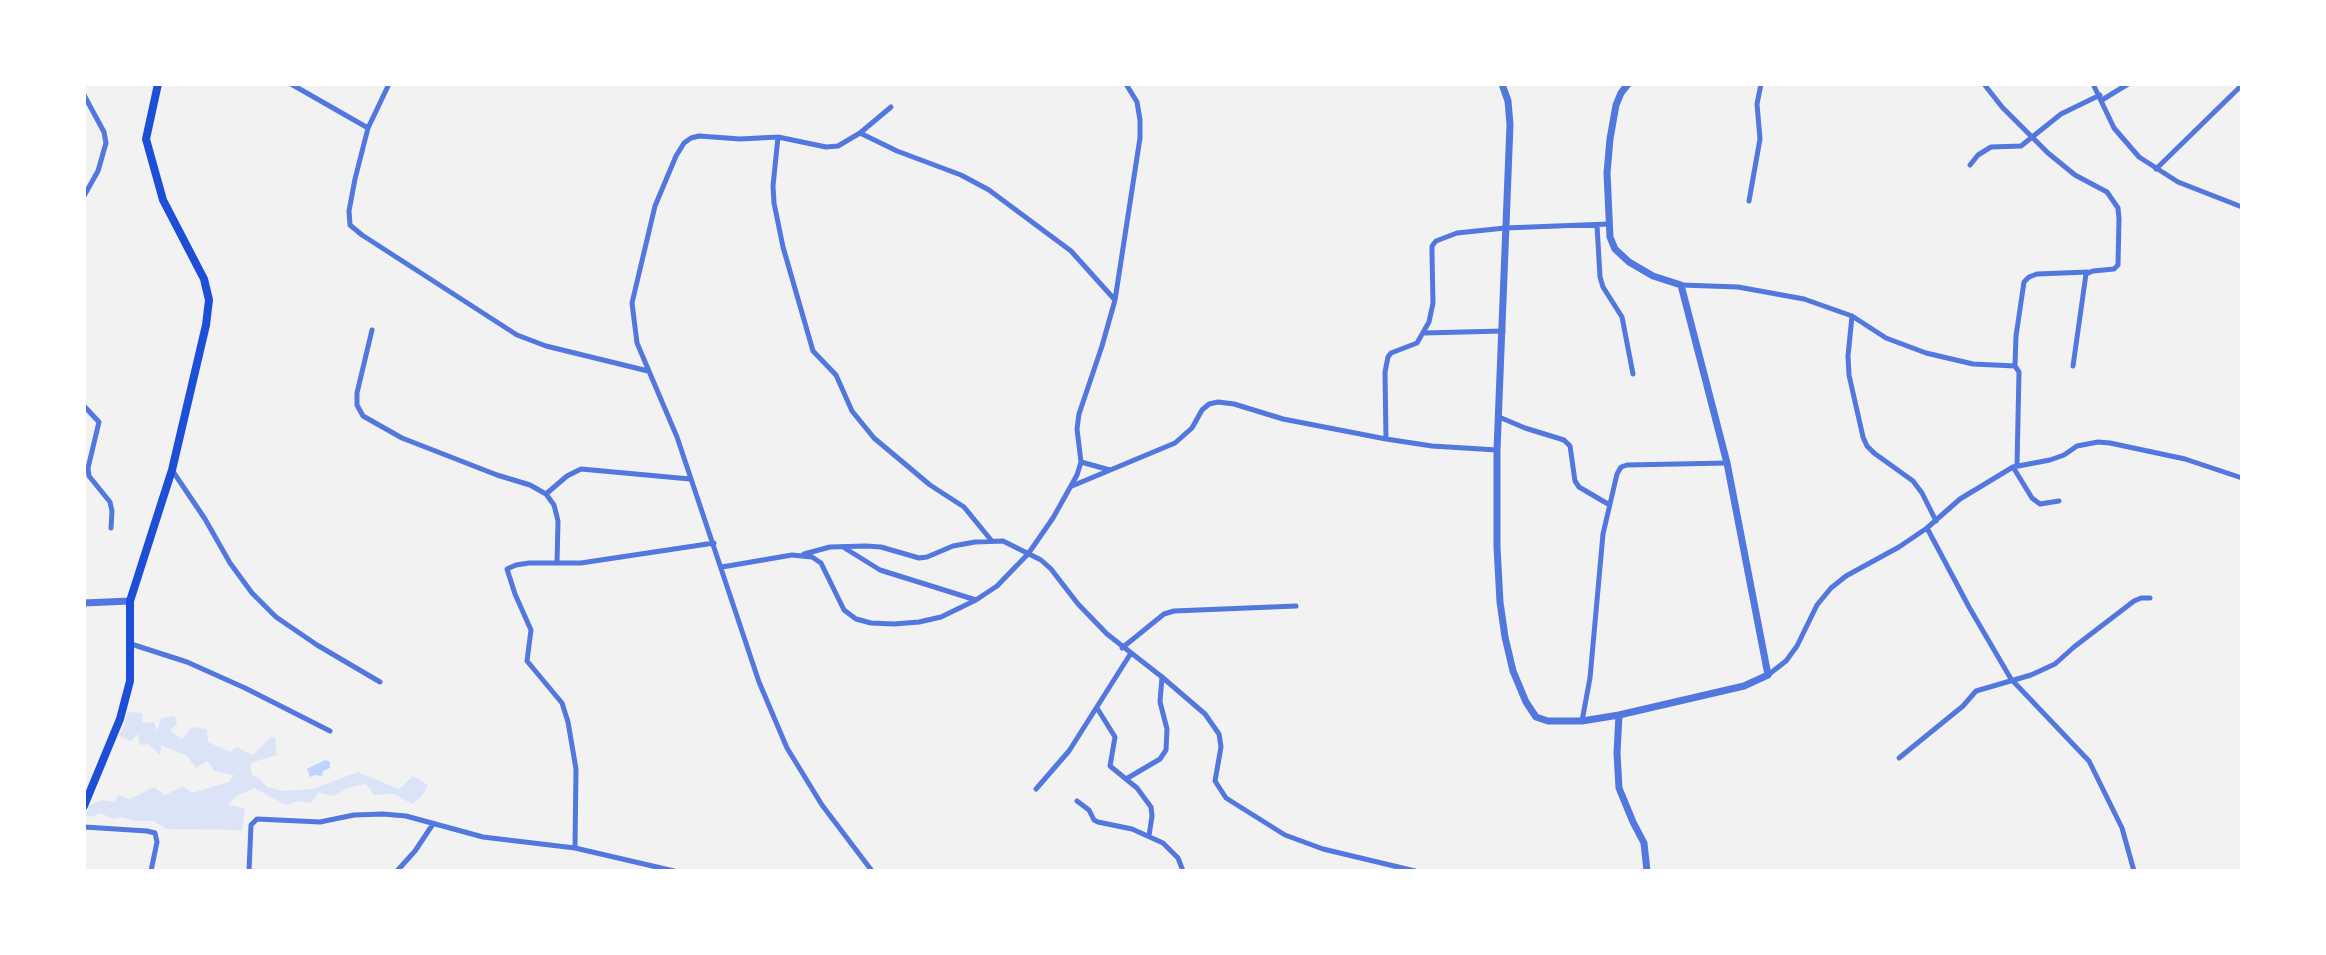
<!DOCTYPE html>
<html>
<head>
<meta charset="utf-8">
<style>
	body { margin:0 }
	#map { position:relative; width:2326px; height:955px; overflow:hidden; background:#f2f2f2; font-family:"Archivo Narrow",sans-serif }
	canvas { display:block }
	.frame { position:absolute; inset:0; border:86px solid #fff; pointer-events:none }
</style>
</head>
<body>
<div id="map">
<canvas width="2326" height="955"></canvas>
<div class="frame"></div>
</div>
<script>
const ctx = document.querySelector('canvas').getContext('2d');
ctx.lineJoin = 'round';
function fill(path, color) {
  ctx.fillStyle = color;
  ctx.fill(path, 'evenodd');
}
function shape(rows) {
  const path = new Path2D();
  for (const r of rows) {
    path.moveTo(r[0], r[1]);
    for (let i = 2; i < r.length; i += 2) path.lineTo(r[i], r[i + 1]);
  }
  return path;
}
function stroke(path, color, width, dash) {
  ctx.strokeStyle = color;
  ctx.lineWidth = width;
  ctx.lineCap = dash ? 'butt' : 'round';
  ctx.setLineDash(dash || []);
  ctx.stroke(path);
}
fill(shape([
	[128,712,142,713,142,723,154,722,157,731,161,718,175,716,177,724,170,730,182,739,192,727,207,729,208,742,230,752,237,747,253,755,270,737,275,737,277,755,250,763,252,775,260,779,267,787,283,791,312,789,358,772,399,789,413,776,428,785,422,796,412,804,394,794,374,795,366,784,348,788,334,796,318,793,311,803,299,801,286,805,254,788,235,797,228,805,245,808,242,830,166,829,154,821,134,821,121,817,114,819,100,813,91,817,85,815,90,805,102,800,115,802,118,795,130,799,154,787,165,795,183,786,192,793,229,782,234,775,214,771,208,761,196,768,187,756,161,745,160,755,148,744,140,745,138,734,131,741,118,735,122,732]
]), '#dbe4f7');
fill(shape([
	[325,760,330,762,330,768,323,771,322,776,315,775,310,777,307,769]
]), '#bfd3fe');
stroke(shape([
	[291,84,368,128],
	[389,84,368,128,355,179,349,211,350,225,362,235,517,335,546,346,648,371],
	[1984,84,2002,107,2048,153,2075,175,2107,192,2118,208,2119,219,2118,265,2114,269,2093,271,2086,274,2073,366],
	[2093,84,2114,128,2139,157,2178,182,2242,207],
	[84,95,104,132,106,143,98,171,84,196],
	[2102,100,2128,84],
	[860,133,897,151,961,175,989,190,1071,251,1115,300],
	[778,137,773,186,774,203,783,247,813,351,836,375,852,411,874,438,930,485,964,507,991,540],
	[1970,165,1978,155,1991,147,2021,146,2061,114,2100,95],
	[2156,169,2242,85],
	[1749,201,1760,139,1757,104,1761,84],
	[1597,225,1600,277,1603,287,1622,317,1633,374],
	[1681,285,1738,287,1804,299,1852,316,1886,338,1926,353,1973,364,2015,366,2019,372,2017,466],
	[1852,316,1848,356,1849,375,1863,437,1867,446,1874,453,1913,481,1922,493,1936,521],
	[372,330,357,393,357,405,363,416,402,438,497,475,530,485,546,494,554,505,558,521,557,563],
	[1424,333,1503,331],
	[2015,366,2016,336,2024,282,2029,277,2037,274,2088,272],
	[84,406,99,422,88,468,89,476,110,502,112,511,111,528],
	[1499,417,1525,428,1564,440,1570,446,1575,481,1579,487,1608,504],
	[1386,439,1385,372,1388,357,1391,353,1417,343,1429,322,1433,303,1432,254,1432,246,1436,241,1457,233,1505,228,1608,224],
	[1081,462,1110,470],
	[2013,467,2032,498,2040,504,2059,501],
	[172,470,205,519,230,563,252,593,276,617,317,645,380,682],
	[1072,486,1175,443,1192,428,1202,410,1209,404,1218,402,1234,404,1283,419,1386,439,1432,446,1497,450],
	[546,494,567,476,581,469,690,479],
	[1927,528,1969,607,2011,679,2089,761,2122,828,2134,871],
	[843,547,880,570,976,600],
	[804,554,830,547,866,546,881,547,919,558,927,557,953,546,975,542,1003,541,1041,560,1051,569,1078,604,1107,634,1162,677,1205,714,1219,734,1221,747,1215,781,1226,798,1285,835,1323,849,1415,871],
	[722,567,792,555,812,557,821,563,844,610,856,619,871,623,894,624,919,622,941,617,976,600,997,586,1028,554,1053,518,1077,475,1081,462,1077,429,1079,414,1102,346,1115,300,1140,138,1140,120,1137,102,1126,84],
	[131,644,187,662,245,688,330,731],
	[1122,648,1164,614,1174,611,1296,606],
	[1768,675,1786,661,1797,646,1817,605,1831,588,1846,576,1899,547,1927,528,1960,499,2013,467,2050,460,2064,455,2077,446,2098,442,2110,443,2185,459,2242,478],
	[1097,708,1115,737,1110,766,1137,788,1151,807,1152,816,1149,836],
	[1582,721,1590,678,1603,534,1617,474,1621,467,1627,465,1727,463],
	[1899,758,1963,706,1976,691,2031,675,2055,664,2074,647,2134,601,2141,598,2150,598],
	[1126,779,1160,759,1166,750,1167,729,1160,702,1162,677],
	[1036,789,1069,751,1131,653],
	[1077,801,1089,810,1094,820,1098,822,1132,829,1163,843,1178,858,1183,871],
	[84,827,147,831,155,833,157,842,151,871],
	[575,848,576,769,568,722,562,703,527,661,531,630,515,594,507,569,516,565,529,563,581,563,714,543],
	[249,871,251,825,257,819,320,822,354,815,383,814,406,816,483,837,575,848,674,871],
	[397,871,415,851,433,824],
	[872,871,822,805,787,748,759,682,677,437,637,343,632,303,655,206,676,156,684,143,691,138,699,136,740,139,778,137,826,147,838,146,860,133,891,107]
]), '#5277de', 5);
stroke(shape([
	[1502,84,1508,101,1510,125,1497,450,1497,547,1500,602,1505,637,1513,671,1526,702,1536,717,1548,721,1582,721,1619,715,1744,686,1768,675,1727,463,1681,285,1653,276,1629,262,1615,249,1610,237,1607,173,1610,139,1616,105,1621,93,1628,84],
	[84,603,130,601],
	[1619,715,1617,753,1619,788,1633,822,1644,843,1647,871]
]), '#5277de', 7);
stroke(shape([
	[84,806,120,719,130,681,130,601,172,470,206,325,209,300,204,279,163,200,146,139,158,84]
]), '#1d4ed8', 8);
</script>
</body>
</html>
